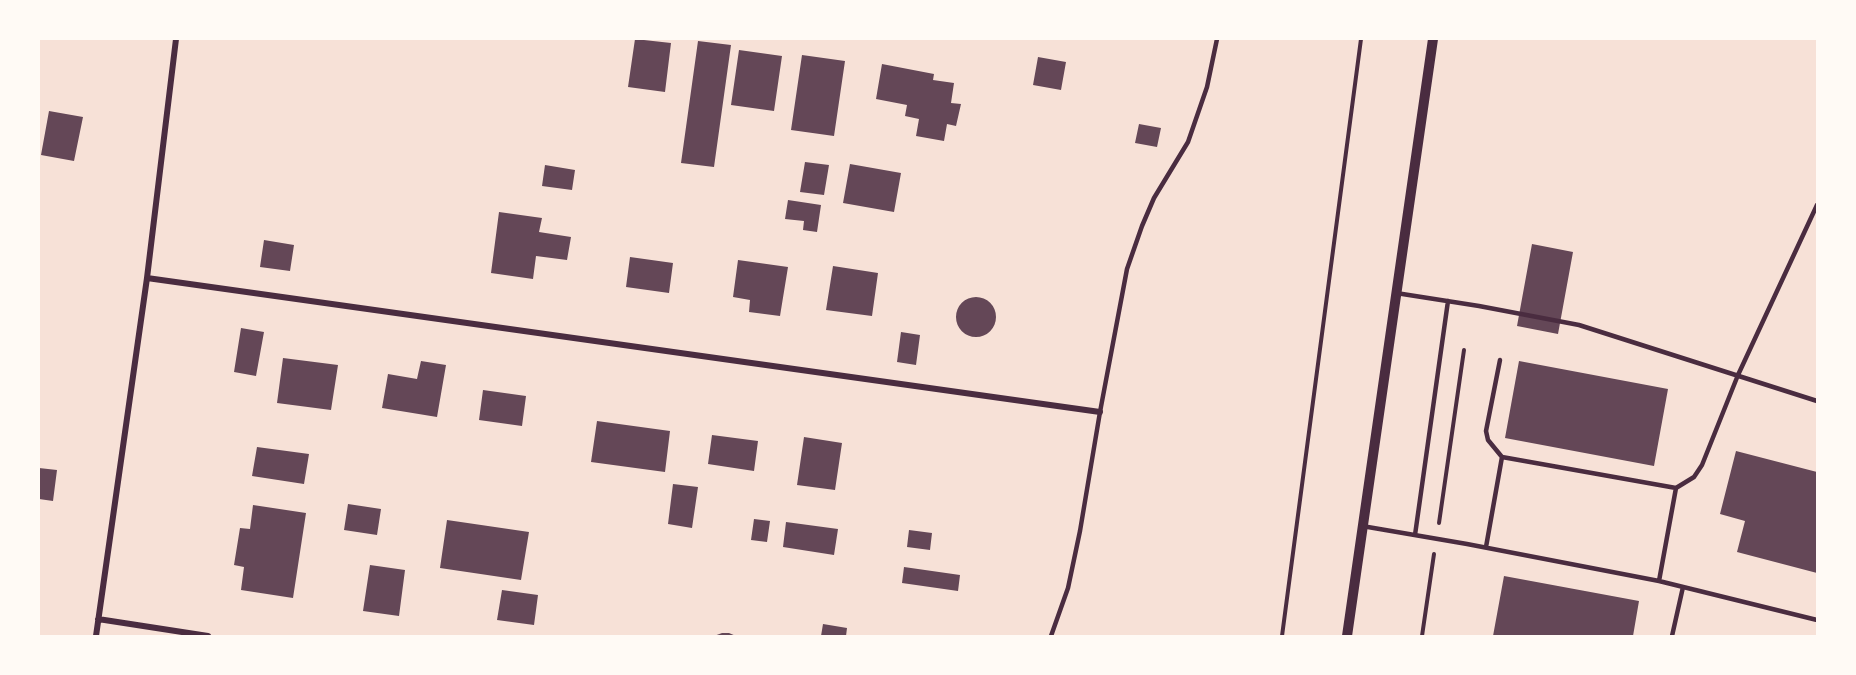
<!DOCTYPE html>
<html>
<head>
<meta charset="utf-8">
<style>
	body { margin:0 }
	#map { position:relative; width:1856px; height:675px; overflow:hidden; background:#f7e1d7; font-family:"Nunito Sans",sans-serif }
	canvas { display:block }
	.frame { position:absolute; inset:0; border:40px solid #fffaf5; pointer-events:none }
</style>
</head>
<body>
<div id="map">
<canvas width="1856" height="675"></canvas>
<div class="frame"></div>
</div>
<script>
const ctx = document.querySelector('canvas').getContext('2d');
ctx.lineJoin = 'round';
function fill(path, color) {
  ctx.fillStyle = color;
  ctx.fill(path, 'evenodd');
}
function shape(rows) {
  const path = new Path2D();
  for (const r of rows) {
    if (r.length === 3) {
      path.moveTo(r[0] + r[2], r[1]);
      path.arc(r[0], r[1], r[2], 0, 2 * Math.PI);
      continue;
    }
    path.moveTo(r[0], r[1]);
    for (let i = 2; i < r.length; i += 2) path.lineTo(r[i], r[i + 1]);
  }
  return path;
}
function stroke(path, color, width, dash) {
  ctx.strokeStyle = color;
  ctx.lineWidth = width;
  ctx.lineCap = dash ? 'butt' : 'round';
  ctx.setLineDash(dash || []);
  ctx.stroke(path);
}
fill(shape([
	[635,39,671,43,665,92,628,87],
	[698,41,731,45,714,167,681,163],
	[739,50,782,56,774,111,731,105],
	[802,55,845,61,834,136,791,130],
	[1038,57,1066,62,1061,90,1033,85],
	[882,64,934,74,933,80,954,83,951,103,961,104,956,126,947,124,944,141,916,136,919,119,905,116,907,105,876,99],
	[49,111,83,117,74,161,41,155],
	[1139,124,1161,128,1157,147,1135,143],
	[805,162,829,165,824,195,800,192],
	[850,164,901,173,894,212,843,203],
	[545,165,575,170,572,190,542,186],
	[788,200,821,205,817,232,803,230,804,221,785,219],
	[499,212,542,218,539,232,571,237,567,260,536,256,533,279,491,273],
	[264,240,294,245,290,271,260,267],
	[1532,244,1573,252,1558,334,1517,326],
	[630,257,673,263,669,293,626,287],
	[738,260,788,267,780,316,749,312,750,300,733,297],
	[833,266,878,273,872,316,826,310],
	[976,317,20],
	[241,328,264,332,256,376,234,372],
	[901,332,920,335,916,365,897,362],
	[283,358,338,365,331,410,277,403],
	[421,361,446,365,437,417,382,408,388,374,417,379],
	[1519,361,1668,389,1654,466,1505,438],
	[483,390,526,396,522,426,479,420],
	[597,421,670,431,665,472,591,462],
	[712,435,758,441,754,471,708,464],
	[804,437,842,443,835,490,797,485],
	[257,447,309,454,304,484,252,476],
	[1736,451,1817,472,1817,573,1737,552,1745,521,1720,514],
	[39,468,57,470,53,501,39,499],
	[673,484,698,487,692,528,668,524],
	[348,504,381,509,377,535,344,530],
	[253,505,306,513,293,598,241,590,244,567,234,565,240,528,250,529],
	[754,519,770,521,767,542,751,540],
	[447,520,529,532,521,580,440,568],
	[786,522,838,529,834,555,783,547],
	[909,530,932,533,930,550,907,547],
	[370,565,405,570,399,616,363,611],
	[904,567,960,575,958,591,902,583],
	[1504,576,1639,601,1633,636,1493,636],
	[502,590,538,595,534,625,497,620],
	[823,624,847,628,846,636,821,636],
	[722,633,729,633,736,636,714,636]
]), '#644757');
stroke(shape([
	[1439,523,1464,350],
	[1282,636,1361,39],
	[1422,636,1434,554]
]), '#4a2c40', 4);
stroke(shape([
	[1396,293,1479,306,1579,325,1817,401],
	[1500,360,1486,431,1488,440,1502,457],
	[1362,526,1467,544,1659,581,1817,620],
	[1415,535,1448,301],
	[1486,547,1502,457,1676,488],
	[1659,581,1676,488,1694,477,1702,465,1738,375,1817,205],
	[1051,636,1068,588,1080,531,1100,412,1127,269,1142,226,1154,198,1188,142,1207,87,1217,39],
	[1672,636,1683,587]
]), '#4a2c40', 4.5);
stroke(shape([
	[147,278,1100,412],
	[98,619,208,636],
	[96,636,147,278,176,39]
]), '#4a2c40', 6);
stroke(shape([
	[1347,636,1433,39]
]), '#4a2c40', 10);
</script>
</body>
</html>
